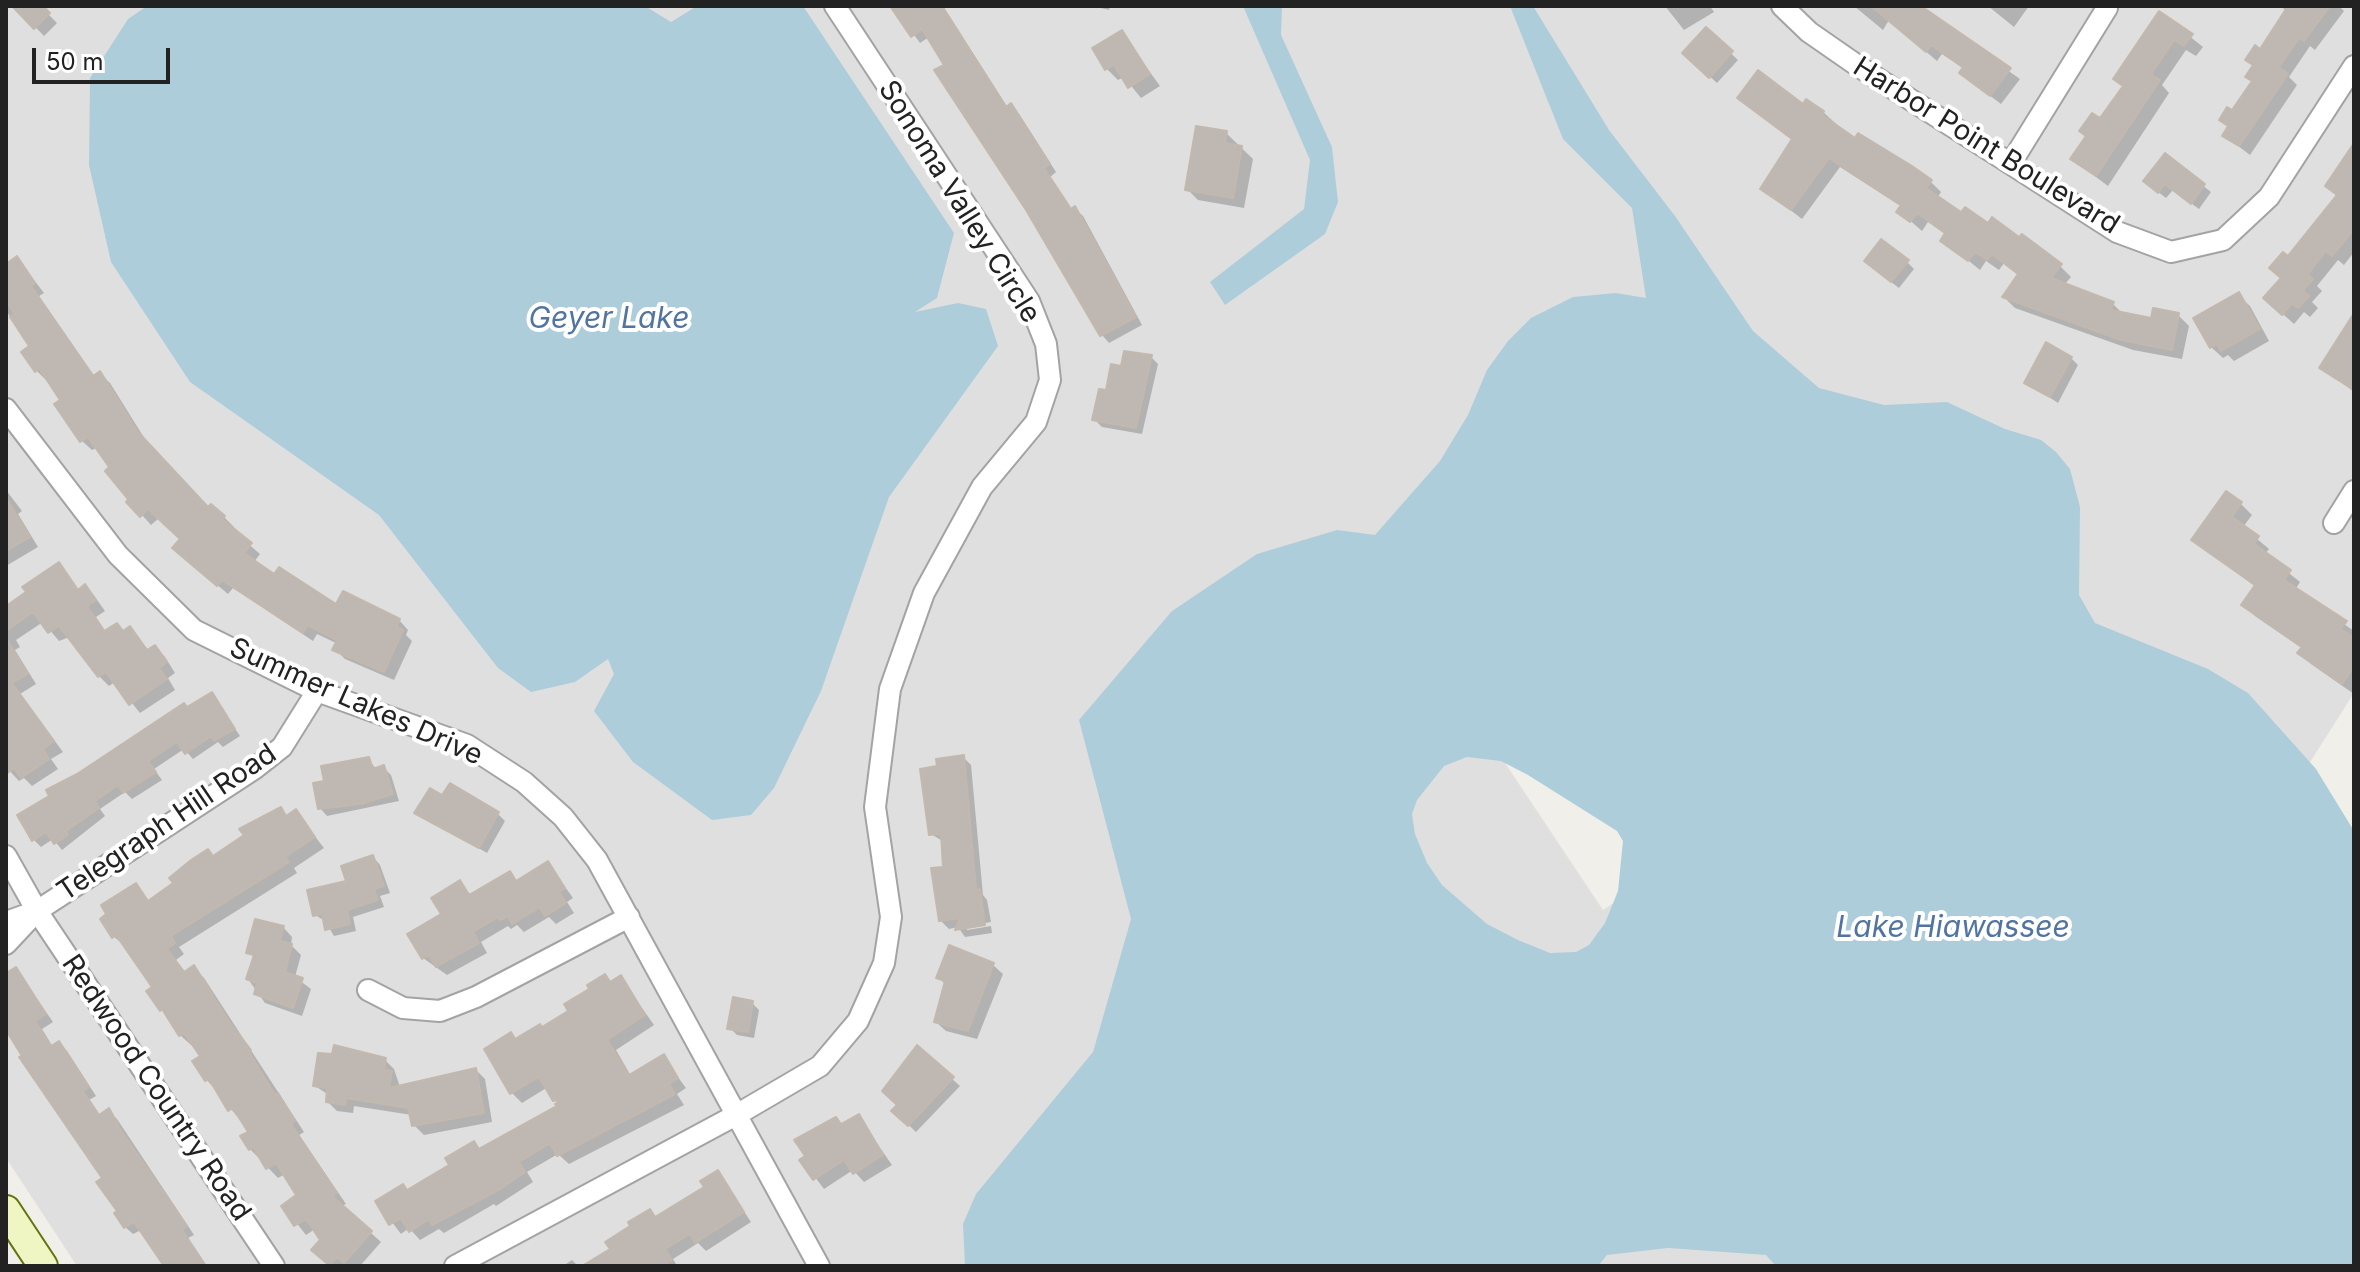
<!DOCTYPE html>
<html>
<head>
<meta charset="utf-8">
<style>
	body { margin:0 }
	#map { position:relative; width:2360px; height:1272px; overflow:hidden; background:#f1efe9; font-family:Inter,sans-serif }
	canvas { display:block }
	.frame { position:absolute; inset:0; border:8px solid #222; pointer-events:none }
	.scale { position:absolute; left:32px; top:48px; width:138px; height:36px; box-sizing:border-box; border:4px solid #222; border-top:0; padding-left:10px; font-size:24px; line-height:28px; white-space:nowrap; color:#222; -webkit-text-stroke:6px #fff; paint-order:stroke }
</style>
</head>
<body>
<div id="map">
<canvas width="2360" height="1272"></canvas>
<div class="frame"></div>
<div class="scale">50 m</div>
</div>
<script>
const ctx = document.querySelector('canvas').getContext('2d');
ctx.lineJoin = 'round';
function fill(path, color) {
  ctx.fillStyle = color;
  ctx.fill(path, 'evenodd');
}
function shape(rows) {
  const path = new Path2D();
  for (const r of rows) {
    path.moveTo(r[0], r[1]);
    for (let i = 2; i < r.length; i += 2) path.lineTo(r[i], r[i + 1]);
  }
  return path;
}
function stroke(path, color, width, dash) {
  ctx.strokeStyle = color;
  ctx.lineWidth = width;
  ctx.lineCap = dash ? 'butt' : 'round';
  ctx.setLineDash(dash || []);
  ctx.stroke(path);
}
function drawText(font, color, halo, rows, align = 'center') {
  ctx.font = font + ' Inter,sans-serif';
  ctx.lineWidth = 8;
  ctx.setLineDash([]);
  ctx.textBaseline = 'middle';
  ctx.strokeStyle = halo;
  ctx.fillStyle = color;
  for (const [text, x, y, turn = 0] of rows) {
    ctx.save();
    ctx.translate(x, y);
    ctx.rotate((+turn || 0) * Math.PI / 180);
    ctx.textAlign = isNaN(turn) ? turn : align;
    if (halo) ctx.strokeText(text, 0, 0);
    ctx.fillText(text, 0, 0);
    ctx.restore();
  }
}
fill(shape([
	[6,6,2354,6,2354,693,1990,1266,77,1266,6,1158],
	[1379,574,1815,769,1603,910]
]), '#e0dfdf');
fill(shape([
	[147,6,645,6,671,22,697,6,803,6,954,233,937,298,915,312,958,303,986,309,998,346,889,497,821,691,774,788,751,815,712,820,633,762,594,711,614,674,608,659,575,682,531,692,498,668,379,515,190,382,111,262,89,165,90,78,128,19],
	[1243,6,1282,6,1281,35,1332,147,1338,202,1325,234,1225,305,1210,282,1304,209,1310,160],
	[1510,6,1533,6,1609,130,1675,216,1753,331,1819,388,1884,405,1947,402,2005,429,2041,440,2056,452,2070,469,2080,507,2079,595,2095,623,2208,669,2248,693,2316,769,2354,831,2354,1266,1776,1266,1766,1255,1668,1248,1607,1255,1598,1266,965,1266,963,1224,976,1194,1093,1052,1131,919,1079,720,1172,611,1257,554,1337,530,1375,535,1440,461,1468,415,1487,370,1508,341,1531,318,1573,297,1616,293,1646,298,1632,208,1563,139],
	[1467,757,1501,761,1528,775,1617,831,1623,841,1618,891,1605,923,1589,945,1576,952,1550,953,1518,940,1487,924,1442,885,1427,863,1415,834,1412,814,1417,800,1444,766]
]), '#aecddb');
fill(shape([
	[15,6,40,6,57,23,44,36],
	[893,6,943,6,1008,108,1011,106,1019,114,1056,172,1050,177,1072,210,1075,209,1083,216,1142,325,1109,343,1102,335,929,37,920,43],
	[1092,6,1110,6,1109,10],
	[1665,6,1710,6,1714,12,1684,30],
	[1854,6,1916,6,2020,79,2001,104,1972,82,1964,69,1942,54,1937,61,1889,20,1883,30],
	[1988,6,2029,6,2014,27],
	[2281,6,2339,6,2344,11,2315,50,2310,46,2289,77,2297,85,2250,155,2225,136,2230,128,2221,120,2233,113,2253,82,2254,66,2248,60,2260,52,2286,11],
	[2160,13,2203,47,2196,56,2186,50,2162,85,2169,93,2108,186,2072,159,2125,88,2116,79],
	[1706,30,1738,60,1717,83,1684,53],
	[1121,32,1160,86,1141,98,1124,77,1118,80,1107,69,1094,49],
	[1739,98,1823,112,1855,141,1931,182,1941,192,1937,198,1961,215,2060,266,2071,277,2064,285,2113,304,2124,315,2153,320,2178,315,2189,326,2182,359,2133,350,2015,308,2004,297,2019,275,2004,263,1999,270,1986,261,1980,270,1943,240,1947,235,1928,222,1922,231,1899,211,1902,207,1840,167,1802,219,1763,189,1794,141],
	[1226,133,1253,159,1244,208,1198,200,1187,189],
	[2354,144,2354,252,2344,265,2338,260,2317,286,2322,291,2312,302,2318,308,2310,317,2304,312,2294,324,2276,308,2288,259,2338,197,2327,186],
	[2165,156,2211,192,2199,209,2173,190,2166,198,2153,188],
	[17,258,44,293,39,296,95,377,100,374,110,383,148,444,209,510,212,506,224,517,234,527,231,529,260,554,254,562,337,607,399,620,408,630,406,635,412,641,394,680,345,659,335,649,338,644,317,634,313,641,233,588,228,594,185,558,182,539,159,518,151,525,142,515,107,472,112,468,98,447,92,450,82,441,63,400,48,378,46,380,36,370,32,346,6,311,6,266],
	[1907,262,1914,269,1899,288,1873,268],
	[2238,295,2250,306,2269,341,2234,361,2228,355,2223,358,2211,347],
	[2354,332,2354,392,2322,367],
	[1151,357,1158,364,1142,434,1102,427,1095,420,1108,392],
	[2071,358,2078,365,2058,403,2026,382],
	[6,490,22,511,18,514,38,547,6,566],
	[2241,504,2252,515,2243,527,2269,549,2265,554,2300,582,2295,590,2354,631,2354,694,2311,664,2300,653,2303,649,2255,616,2244,605,2256,587,2193,540],
	[58,565,79,591,85,587,95,597,105,611,96,617,106,632,130,629,148,652,155,647,165,657,175,673,168,678,175,690,140,713,115,682,109,686,99,676,72,636,59,641,43,622,16,640,20,647,15,650,36,684,20,694,63,752,51,759,58,769,32,786,24,778,19,781,6,767,6,609],
	[212,695,240,736,223,747,218,742,193,759,184,749,154,769,162,780,132,799,125,792,100,809,105,816,62,850,53,839,41,847,34,840,188,709],
	[963,757,971,765,983,895,987,900,991,922,967,926,967,930,991,926,992,933,965,937,958,927,949,929,940,920,945,868,944,842,931,834,939,768],
	[368,759,377,770,384,768,391,775,399,801,327,816,320,808,326,782],
	[442,798,498,814,505,821,487,853,417,812],
	[280,810,288,817,296,812,324,848,294,868,297,873,179,947,184,954,176,960,186,973,194,968,204,978,304,1132,299,1135,346,1204,341,1206,381,1242,360,1266,331,1266,314,1250,322,1240,315,1229,306,1235,283,1206,299,1196,285,1174,278,1178,250,1149,250,1132,207,1080,203,1056,194,1043,191,1045,180,1035,126,946,114,937,136,885,150,902,247,836,242,829,257,819,261,823],
	[373,857,380,865,390,893,380,896,384,907,353,917,356,931,334,936,325,921,315,915],
	[548,863,573,898,567,902,574,913,556,924,549,917,524,932,517,925,511,929,508,926,481,942,487,953,447,975,423,958,460,883,471,895,509,873,518,882],
	[283,927,292,937,291,945,301,955,295,977,311,989,302,1016,265,1003,248,979,255,959,249,952],
	[993,965,1003,974,977,1039,946,1031,936,1022,946,985,938,977],
	[16,969,53,1022,42,1029,53,1047,59,1043,67,1051,96,1096,89,1100,100,1117,109,1111,117,1119,194,1235,188,1238,206,1266,163,1266,141,1230,133,1234,125,1227,105,1178,6,1027,6,976],
	[621,978,654,1025,616,1050,631,1076,663,1057,686,1088,677,1094,684,1105,569,1164,558,1154,527,1172,533,1182,496,1206,494,1204,444,1233,439,1229,420,1240,409,1228,401,1234,377,1202,408,1191,452,1166,474,1144,481,1150,560,1107,548,1087,522,1103,512,1093,516,1040,543,1029],
	[752,1003,759,1010,754,1038,737,1035,730,1028],
	[917,1048,960,1086,916,1132,894,1111,899,1105],
	[385,1060,394,1069,400,1087,476,1070,485,1079,492,1122,424,1135,414,1125,412,1115,354,1106,353,1113,337,1111,328,1102,329,1095,315,1086],
	[858,1116,892,1165,864,1182,853,1170,824,1189,802,1160],
	[718,1172,751,1222,706,1251,698,1243,673,1259,677,1266,586,1266,613,1250,649,1211,656,1218,707,1187],
	[572,1260,578,1266,563,1266]
]), '#0003');
const building = shape([
	[12,6,43,6,50,13,34,29,12,6],
	[890,6,942,6,1006,107,1011,103,1050,164,1044,168,1071,209,1075,206,1136,317,1100,336,1026,210,934,70,944,65,922,29,911,37,890,6],
	[1871,6,1921,6,2011,68,1990,96,1959,73,1963,67,1931,45,1926,52,1871,6],
	[2288,6,2330,6,2304,41,2299,38,2279,67,2288,74,2239,146,2222,136,2228,126,2219,120,2227,107,2232,110,2252,81,2245,77,2253,65,2245,60,2255,45,2260,49,2288,6],
	[2159,11,2193,34,2184,46,2174,40,2151,74,2160,80,2096,176,2070,159,2086,136,2079,131,2092,113,2100,118,2123,86,2113,79,2159,11],
	[1706,27,1733,51,1709,78,1682,53,1706,27],
	[1122,30,1150,74,1128,88,1114,65,1105,70,1092,48,1122,30],
	[1758,70,1803,104,1806,99,1824,111,1822,115,1855,138,1858,133,1912,166,1932,180,1926,188,1961,212,1965,207,1988,223,1992,217,2019,237,2022,234,2062,264,2051,278,2114,302,2111,310,2151,318,2153,308,2179,313,2172,350,2121,340,2002,297,2018,274,1992,254,1987,260,1975,252,1968,261,1940,241,1945,233,1917,213,1910,222,1896,212,1901,205,1829,158,1791,210,1760,189,1792,139,1737,98,1758,70],
	[1196,126,1227,131,1225,143,1242,146,1233,198,1185,190,1196,126],
	[2354,143,2354,229,2332,256,2326,251,2308,274,2313,279,2303,290,2309,296,2298,308,2292,303,2282,315,2263,298,2281,278,2269,268,2283,252,2288,256,2337,195,2325,186,2354,143],
	[2165,153,2205,184,2191,204,2165,184,2158,193,2143,181,2165,153],
	[1881,239,1909,260,1891,282,1864,261,1881,239],
	[17,256,35,283,31,286,93,376,100,371,138,432,208,507,211,504,225,516,222,519,252,543,244,553,274,574,279,567,336,604,343,591,400,619,396,627,403,630,384,672,332,650,337,640,307,625,303,633,222,580,217,586,172,548,180,539,148,509,140,517,126,502,128,499,105,471,109,467,88,437,80,442,54,404,60,400,39,368,35,372,21,352,29,346,10,317,15,314,6,301,6,264,17,256],
	[2239,292,2260,329,2221,351,2217,344,2210,348,2193,318,2239,292],
	[2354,313,2354,390,2319,368,2354,313],
	[2046,342,2072,357,2050,397,2024,383,2046,342],
	[1124,351,1152,355,1136,428,1092,420,1099,389,1106,390,1111,364,1121,366,1124,351],
	[2226,491,2242,502,2232,517,2259,536,2254,544,2291,570,2284,580,2347,621,2341,629,2354,638,2354,667,2342,684,2297,653,2302,647,2241,605,2255,585,2191,540,2226,491],
	[6,498,30,537,6,551,6,498],
	[59,562,78,590,85,584,96,600,87,606,104,631,117,623,123,631,130,626,147,650,155,645,167,662,159,668,167,679,129,705,106,672,98,677,59,626,48,633,33,612,6,631,6,606,26,592,22,587,59,562],
	[6,638,28,674,12,683,54,741,43,749,49,759,21,778,14,768,6,774,6,638],
	[212,692,235,729,214,741,211,736,185,754,177,742,148,761,156,772,123,793,118,785,95,801,99,808,66,831,68,835,54,844,46,832,32,841,17,815,49,796,46,790,77,774,184,703,187,707,212,692],
	[964,755,976,890,980,889,985,925,955,930,960,918,939,921,931,868,943,867,941,834,929,835,920,769,937,766,936,759,964,755],
	[369,757,373,769,384,765,393,794,360,804,318,809,313,783,324,781,321,766,369,757],
	[450,783,499,812,479,848,414,813,430,788,442,795,450,783],
	[281,807,286,816,296,809,315,837,285,857,289,862,171,936,175,943,167,949,184,972,194,965,230,1023,251,1050,249,1052,275,1095,278,1093,295,1121,291,1124,337,1193,332,1196,372,1231,344,1263,337,1257,330,1266,311,1250,320,1240,306,1219,294,1226,281,1206,296,1195,276,1163,266,1169,253,1147,249,1150,240,1136,248,1132,233,1108,228,1111,209,1079,205,1081,192,1061,200,1056,184,1033,179,1036,162,1009,160,1011,146,991,152,987,116,935,112,938,100,919,106,914,101,905,136,883,148,901,173,883,169,878,191,860,208,849,213,856,244,835,239,829,281,807],
	[373,855,384,886,374,889,378,900,347,910,350,924,325,930,322,914,313,916,307,890,346,881,341,866,373,855],
	[548,861,565,888,559,892,566,903,545,916,540,907,512,924,508,916,500,920,498,917,473,932,479,943,436,967,429,955,422,959,407,934,441,914,431,898,460,880,469,895,510,871,516,881,548,861],
	[255,919,284,926,280,941,292,944,285,972,303,978,293,1008,254,994,257,983,246,979,254,955,246,953,255,919],
	[949,945,994,963,968,1031,934,1022,945,981,936,978,949,945],
	[16,967,46,1014,35,1021,51,1046,59,1041,89,1087,83,1091,99,1115,109,1108,122,1132,187,1226,182,1230,206,1266,164,1266,134,1222,124,1228,114,1213,117,1211,96,1182,102,1178,19,1057,22,1056,6,1030,6,973,16,967],
	[605,974,610,982,621,975,645,1015,607,1040,629,1075,664,1054,678,1078,669,1084,675,1094,557,1156,550,1143,519,1162,525,1172,502,1188,432,1225,429,1219,409,1232,401,1218,389,1225,375,1201,403,1184,407,1190,449,1165,445,1158,474,1141,479,1149,557,1106,555,1104,563,1099,553,1101,539,1077,510,1094,484,1049,511,1032,515,1039,540,1024,542,1027,568,1011,564,1004,589,989,587,985,605,974],
	[733,997,753,1001,748,1032,727,1029,733,997],
	[334,1045,386,1058,384,1070,392,1071,389,1088,476,1068,484,1113,412,1126,408,1108,346,1098,345,1105,326,1102,327,1088,313,1086,318,1053,332,1054,334,1045],
	[917,1045,954,1077,908,1126,891,1111,897,1105,882,1091,917,1045],
	[859,1114,883,1155,853,1174,844,1160,813,1180,799,1160,805,1156,794,1140,836,1117,841,1124,859,1114],
	[718,1170,744,1212,695,1243,690,1234,665,1249,672,1260,662,1266,582,1266,610,1249,605,1242,630,1226,628,1222,650,1209,655,1217,704,1187,700,1181,718,1170]
]);
fill(building, '#bfb8b2');
stroke(building, '#c2b8ad', 2);
const street = shape([
	[1782,6,1809,32,1858,66,2117,232,2171,252,2223,240,2269,197,2354,66],
	[2011,163,2107,8],
	[6,409,118,555,194,630,317,691,467,745,524,782,563,817,597,860,819,1266],
	[2334,523,2354,491],
	[6,856,37,911,274,1266],
	[6,922,37,911,254,769,282,747,317,691],
	[6,944,34,914],
	[368,990,403,1008,440,1011,476,997,629,917],
	[455,1266,738,1114,820,1066,858,1021,884,963,891,917,875,807,890,689,924,593,982,487,1036,422,1050,380,1046,344,1029,301,835,6]
]);
const secondary = shape([
	[6,1210,43,1266]
]);
stroke(street, '#a3a3a3', 24);
stroke(secondary, '#61740e', 32);
stroke(street, '#fff', 20);
stroke(secondary, '#eff6c3', 28);
drawText('28px', '#222', '#fff', [
	["Harbor Point Boulevard",1986,146,32],
	["Sonoma Valley Circle",959,202,58],
	["Summer Lakes Drive",356,702,24],
	["Telegraph Hill Road",167,823,-34],
	["Redwood Country Road",156,1088,56]
]);
drawText('italic 30px', '#5174a3', '#fff', [
	["Geyer Lake",609,319],
	["Lake Hiawassee",1953,928]
]);
</script>
</body>
</html>
